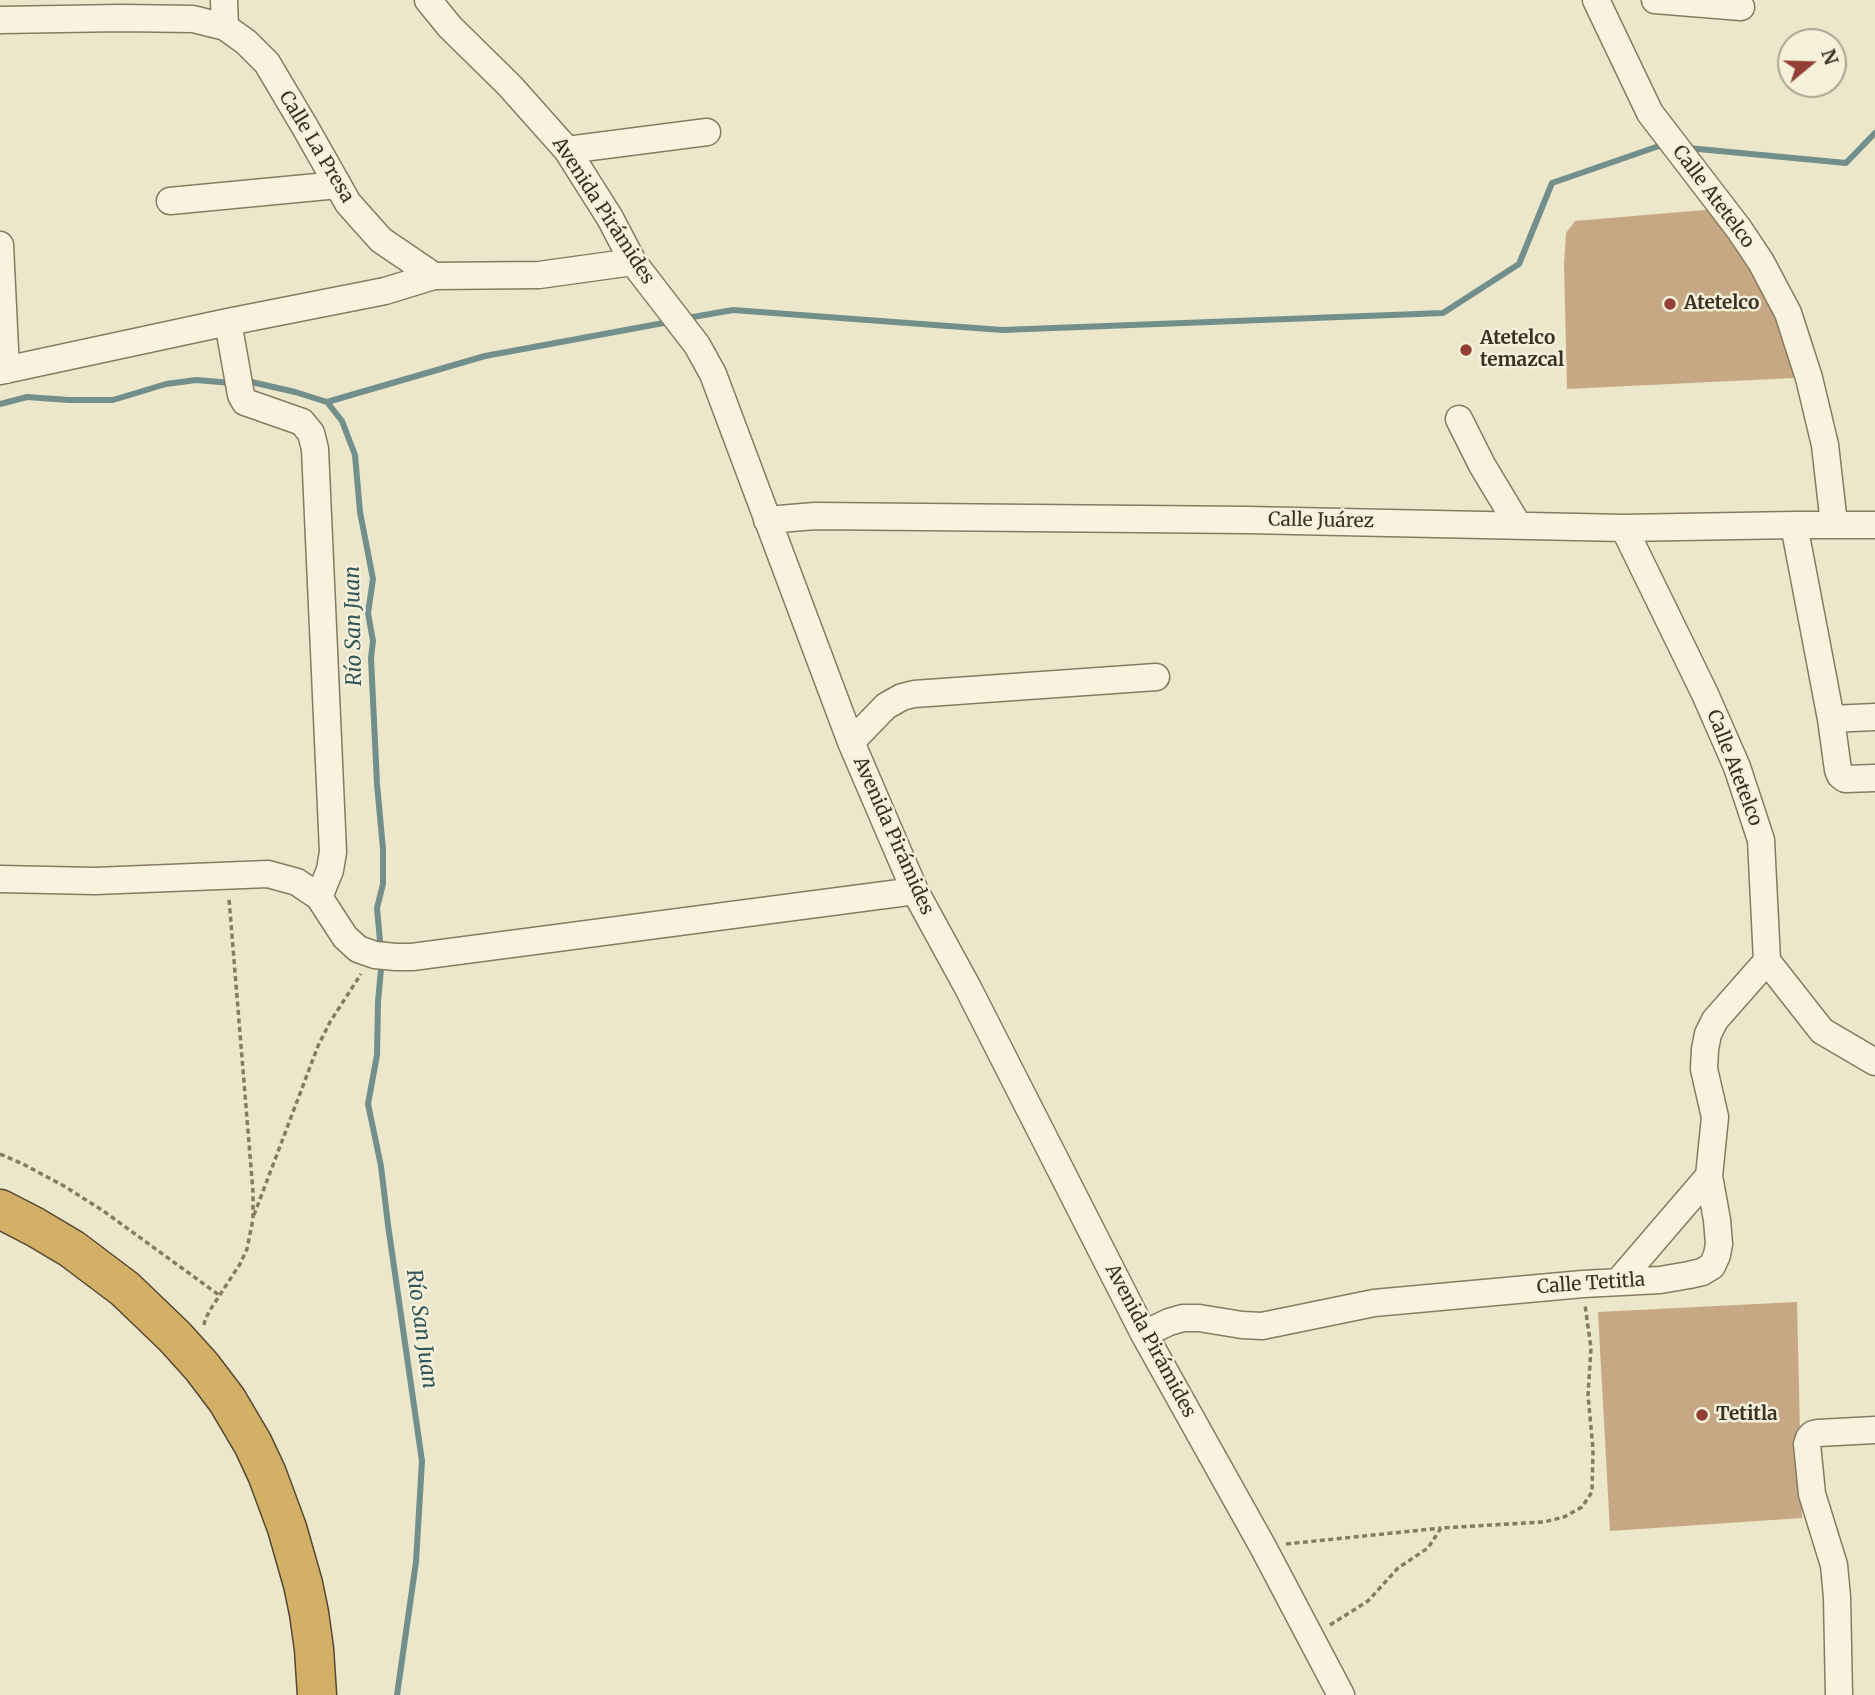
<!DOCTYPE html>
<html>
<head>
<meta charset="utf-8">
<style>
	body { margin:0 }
	#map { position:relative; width:1875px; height:1695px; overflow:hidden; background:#ece6cb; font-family:Merriweather,serif }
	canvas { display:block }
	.north { position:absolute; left:1777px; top:28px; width:70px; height:70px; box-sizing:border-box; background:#f4f0da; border:2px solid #aaa491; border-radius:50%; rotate:71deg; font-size:19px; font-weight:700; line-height:28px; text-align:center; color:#3a3123 }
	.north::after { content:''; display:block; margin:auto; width:24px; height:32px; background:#924035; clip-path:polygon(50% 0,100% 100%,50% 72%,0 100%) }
</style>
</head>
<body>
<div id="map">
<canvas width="1875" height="1695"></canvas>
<div class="north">N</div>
</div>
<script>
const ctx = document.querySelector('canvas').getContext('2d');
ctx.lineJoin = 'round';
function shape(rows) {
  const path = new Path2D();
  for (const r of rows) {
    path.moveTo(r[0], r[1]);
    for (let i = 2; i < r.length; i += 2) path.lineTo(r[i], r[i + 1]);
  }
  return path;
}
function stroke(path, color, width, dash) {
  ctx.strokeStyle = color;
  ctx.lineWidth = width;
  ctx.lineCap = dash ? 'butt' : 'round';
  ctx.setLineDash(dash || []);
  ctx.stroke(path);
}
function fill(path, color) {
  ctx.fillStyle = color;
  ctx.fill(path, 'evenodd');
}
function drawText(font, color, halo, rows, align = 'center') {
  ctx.font = font + ' Merriweather,serif';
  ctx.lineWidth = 5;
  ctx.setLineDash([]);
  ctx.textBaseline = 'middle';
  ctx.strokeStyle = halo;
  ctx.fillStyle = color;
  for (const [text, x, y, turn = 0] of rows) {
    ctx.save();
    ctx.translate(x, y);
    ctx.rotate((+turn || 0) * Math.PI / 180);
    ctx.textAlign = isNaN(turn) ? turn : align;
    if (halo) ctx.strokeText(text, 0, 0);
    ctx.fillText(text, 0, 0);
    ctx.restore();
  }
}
stroke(shape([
	[1688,148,1846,163,1875,133],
	[687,318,733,310,1002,330,1443,313,1519,264,1552,183,1659,146,1666,147],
	[247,381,295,392,327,402,342,421,355,455,360,512,373,579,368,613,373,641,371,658,377,784,383,849,383,884,377,908,380,941],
	[327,402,485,356,669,322],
	[0,404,27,397,69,400,113,400,166,384,196,380,232,383],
	[381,969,378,1002,377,1055,368,1104,381,1166,388,1225,422,1461,416,1562,397,1695]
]), '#728f8c', 6);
fill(shape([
	[1716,209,1782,321,1794,378,1567,389,1564,264,1566,233,1575,221],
	[1797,1302,1802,1518,1610,1531,1598,1312]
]), '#c7a885');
const minor = shape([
	[224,0,225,27],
	[428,0,450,27,510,86,567,150,610,218,633,262,697,345,713,374,851,742,915,891,968,988,1144,1334,1263,1547,1341,1695],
	[1596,0,1650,113,1739,229,1761,262,1788,313,1809,378,1825,445,1834,524],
	[1655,0,1741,7],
	[0,20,121,18,193,19,225,27,246,42,267,63,305,127,348,203,381,240,434,276,539,275,633,262],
	[567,150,707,132],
	[170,201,338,185],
	[0,245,6,370],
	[228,322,241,395,245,402,302,422,311,433,315,449,333,852,330,870,319,897],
	[0,371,228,322,385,291,434,276],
	[1459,419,1482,465,1518,525],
	[767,520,815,516,1247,520,1624,528,1794,525,1875,525],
	[1794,525,1831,719,1838,770,1840,775,1845,779,1875,778],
	[1624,528,1705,694,1737,767,1761,840,1767,961,1822,1031,1875,1062],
	[1831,719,1875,717],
	[851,742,886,706,902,697,914,694,1156,677],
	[0,879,95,881,268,874,297,882,319,897,345,937,358,949,375,955,396,957,412,957,915,891],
	[1618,1282,1709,1176],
	[1144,1334,1169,1322,1183,1318,1199,1318,1242,1325,1262,1326,1374,1303,1583,1284,1660,1280,1689,1275,1702,1272,1712,1266,1717,1255,1719,1244,1717,1220,1709,1176,1715,1117,1704,1069,1705,1049,1708,1034,1715,1020,1767,961],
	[1839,1695,1837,1597,1834,1565,1812,1494,1807,1444,1809,1438,1813,1434,1818,1433,1875,1430]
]);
const highway = shape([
	[0,1209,35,1227,72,1249,125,1289,175,1337,202,1367,227,1400,253,1444,267,1474,287,1528,303,1584,309,1613,314,1649,317,1695]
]);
stroke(minor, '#887a60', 29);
stroke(highway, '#564834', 41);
stroke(shape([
	[0,1154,23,1164,64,1186,102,1210,219,1295],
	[254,1215,318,1046,330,1022,361,974],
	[204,1325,205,1320,210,1310,240,1264,247,1249,253,1219,253,1192,229,899],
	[1286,1544,1441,1528],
	[1330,1625,1368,1601,1398,1568,1428,1548,1441,1528,1544,1522,1564,1517,1582,1507,1592,1492,1593,1449,1588,1395,1591,1348,1585,1305]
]), '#887a60', 3.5, [5, 3.5]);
stroke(minor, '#f7f3de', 26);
stroke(highway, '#d2b065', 38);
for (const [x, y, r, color] of [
	[1670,304,7,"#924035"],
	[1466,350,7,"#924035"],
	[1702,1415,7,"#924035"]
]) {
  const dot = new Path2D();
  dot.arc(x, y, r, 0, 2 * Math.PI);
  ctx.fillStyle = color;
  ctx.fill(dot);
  stroke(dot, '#f4f0da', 2.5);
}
drawText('19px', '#3a3123', '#f4f0da', [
	["Calle La Presa",316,147,59],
	["Calle Atetelco",1713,197,53],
	["Avenida Pirámides",603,211,57],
	["Calle Juárez",1321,521,1],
	["Calle Atetelco",1734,768,69],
	["Avenida Pirámides",893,836,66],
	["Calle Tetitla",1591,1284,-4],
	["Avenida Pirámides",1150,1341,62]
]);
drawText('bold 19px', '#3a3123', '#f4f0da', [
	["Atetelco",1684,304],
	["Atetelco",1480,339],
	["temazcal",1480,361],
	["Tetitla",1716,1415]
], 'left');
drawText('italic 21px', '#335658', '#f4f0da', [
	["Río San Juan",354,626,-91],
	["Río San Juan",421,1329,82]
]);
</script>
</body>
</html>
